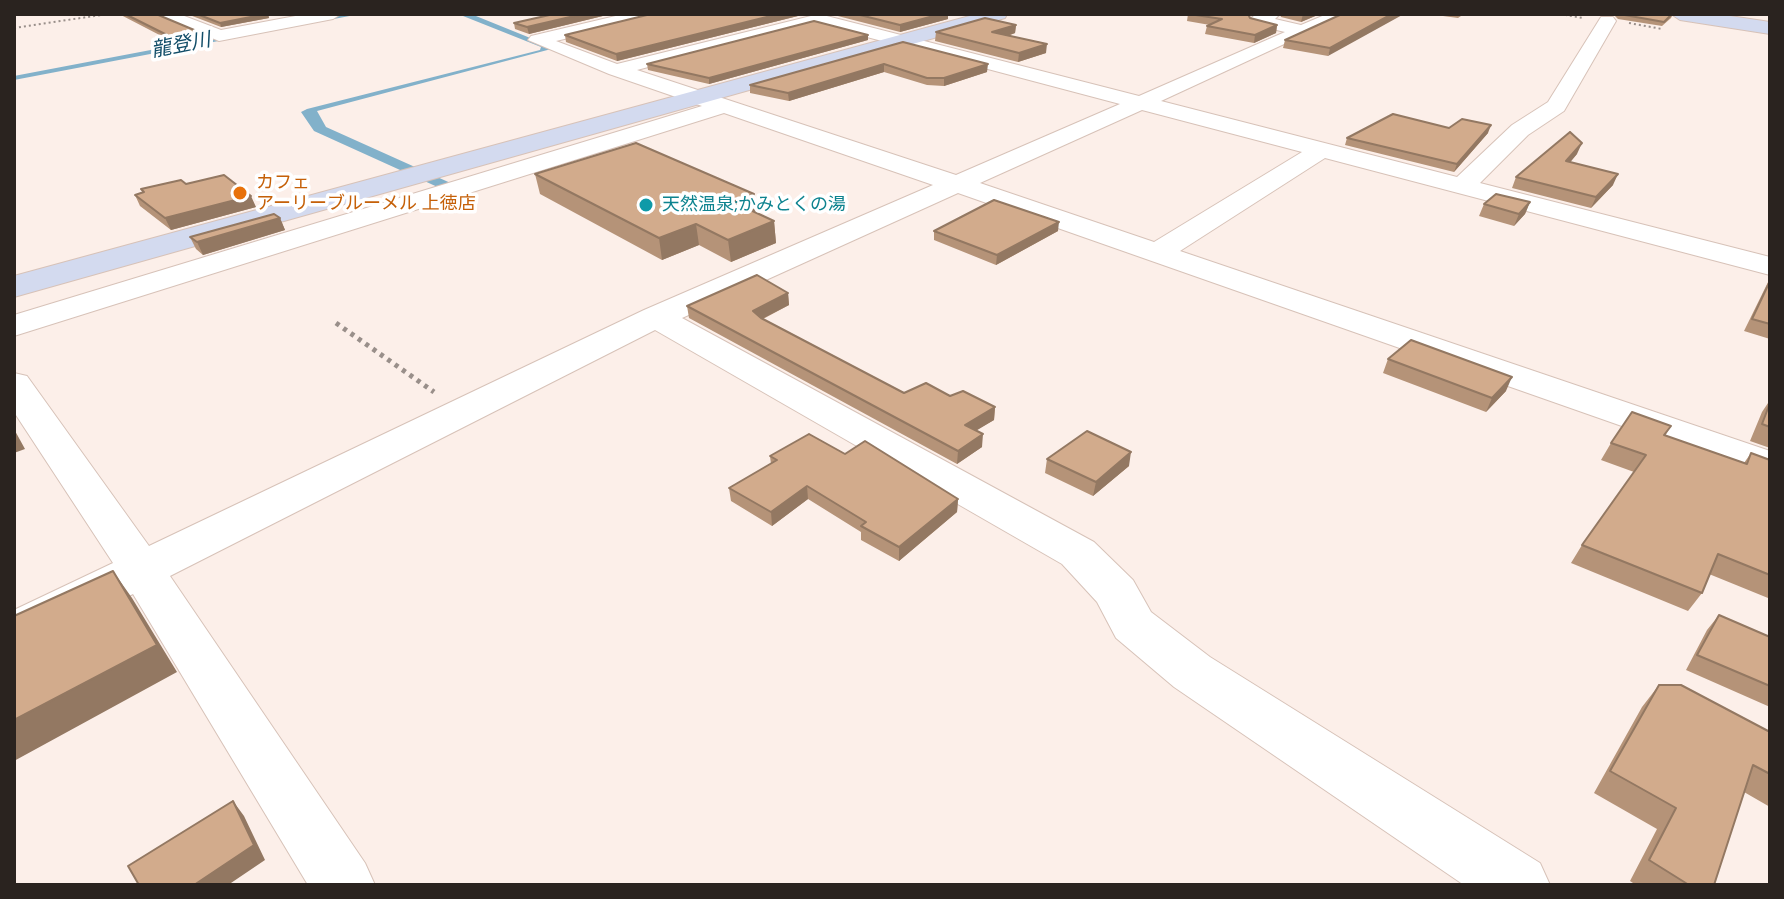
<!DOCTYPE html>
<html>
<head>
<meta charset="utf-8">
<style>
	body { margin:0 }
	#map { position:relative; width:1784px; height:899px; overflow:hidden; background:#fcefe9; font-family:"DM Sans",sans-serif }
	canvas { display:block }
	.frame { position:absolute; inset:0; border:16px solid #2a231f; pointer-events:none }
</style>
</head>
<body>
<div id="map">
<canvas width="1784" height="899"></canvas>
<div class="frame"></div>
</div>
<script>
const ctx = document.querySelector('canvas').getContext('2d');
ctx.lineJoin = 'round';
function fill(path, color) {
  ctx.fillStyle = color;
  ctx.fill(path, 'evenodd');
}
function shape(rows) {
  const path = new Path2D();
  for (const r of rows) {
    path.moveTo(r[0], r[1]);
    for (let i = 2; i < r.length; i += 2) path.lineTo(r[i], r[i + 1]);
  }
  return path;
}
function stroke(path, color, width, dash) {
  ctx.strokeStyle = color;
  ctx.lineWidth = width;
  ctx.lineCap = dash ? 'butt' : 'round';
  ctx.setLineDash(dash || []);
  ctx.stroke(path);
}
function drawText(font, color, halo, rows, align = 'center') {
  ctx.font = font + ' "DM Sans","Noto Sans JP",sans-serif';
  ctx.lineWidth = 7;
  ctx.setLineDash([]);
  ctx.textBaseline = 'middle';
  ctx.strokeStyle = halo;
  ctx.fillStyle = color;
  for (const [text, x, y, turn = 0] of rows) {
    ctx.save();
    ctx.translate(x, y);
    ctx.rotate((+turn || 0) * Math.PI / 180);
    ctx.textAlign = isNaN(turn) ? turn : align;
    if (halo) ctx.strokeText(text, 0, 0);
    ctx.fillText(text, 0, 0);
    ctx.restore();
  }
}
fill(shape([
	[340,14,360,14,14,80,14,76],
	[458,14,471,14,555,48,317,111,326,127,455,185,442,189,314,131,301,112,307,109,540,50,541,47]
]), '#82b1ca');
const street = shape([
	[156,14,179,14,221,30,306,14,341,14,333,19,219,41,156,14],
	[624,14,653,14,651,18,556,41,617,64,819,14,1139,96,1285,32,1251,24,1248,20,1257,14,1280,14,1275,19,1301,25,1327,14,1349,14,1161,101,1457,177,1512,125,1548,102,1601,17,1613,17,1616,21,1564,111,1528,135,1480,183,1770,257,1770,275,1325,158,1180,251,1770,451,1770,478,958,193,682,318,1094,542,1133,580,1151,612,1210,657,1540,863,1550,885,1464,885,1174,687,1116,638,1097,602,1062,564,655,330,170,576,365,863,375,885,308,885,133,594,14,651,14,610,113,563,14,412,14,373,27,376,149,546,644,310,933,185,724,113,14,336,14,315,702,106,609,74,528,40,531,36,624,14],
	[814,23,1120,104,956,175,637,70,814,23],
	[1142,110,1302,152,1154,242,980,183,1142,110]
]);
const secondary = shape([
	[977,14,1007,14,1005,18,14,297,14,276,977,14],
	[1671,14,1717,14,1770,22,1770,34,1680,20,1671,14]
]);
stroke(street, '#d7c2b8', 2);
stroke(secondary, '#d7c2b8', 2);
stroke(shape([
	[1560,14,1583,18],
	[1629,23,1662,29],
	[14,28,101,15]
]), '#998f8a', 2, [2, 3]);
stroke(shape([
	[336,323,434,392]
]), '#998f8a', 5, [4, 5]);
fill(street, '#fff');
fill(secondary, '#d3daef');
fill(shape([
	[119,14,156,14,199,32,201,36,173,42],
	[187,14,268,14,269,18,221,27],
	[554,14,611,14,529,34,515,29,514,23],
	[806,14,617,61,566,42,565,35],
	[830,14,948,14,948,19,900,32],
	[1188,14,1252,14,1249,16,1250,18,1277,25,1276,33,1254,43,1205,34,1207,26,1210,25,1187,21],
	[1280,14,1320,14,1301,22,1281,17],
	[1342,14,1328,56,1283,48,1285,40],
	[1428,14,1464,14,1458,18],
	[1613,14,1673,14,1671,18,1662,26,1618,19],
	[1016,25,1015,33,1008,36,1046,53,1018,62,935,41,936,32],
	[868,40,709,84,648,70,647,64],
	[903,42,987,72,944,86,927,85,884,72,789,101,750,93,750,85],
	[1449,128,1488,133,1454,172,1345,145,1347,138],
	[1577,154,1570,162,1613,185,1591,208,1512,188,1516,177],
	[535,174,754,194,756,213,774,221,776,243,731,262,699,245,662,260,540,194],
	[186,184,256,207,171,230,140,206,135,195,143,193,141,189],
	[1530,202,1525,214,1514,226,1479,216,1484,204],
	[280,218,285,230,203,255,196,249,190,237],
	[934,231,1058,231,996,265,934,240],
	[1770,278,1770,339,1744,331],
	[788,293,789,305,763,319,904,393,950,396,995,407,994,420,976,430,982,447,957,464,689,318,687,306],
	[1388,359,1506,391,1486,412,1383,373],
	[1770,400,1770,448,1750,441,1762,412],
	[1671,426,1665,436,1744,463,1751,453,1770,460,1770,595,1768,598,1709,574,1702,593,1688,611,1571,563,1582,545,1634,472,1601,460,1611,443],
	[845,454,958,499,957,512,899,561,861,540,861,532,808,499,772,526,731,501,729,488,771,464,770,456],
	[1047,459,1129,466,1093,496,1045,473],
	[1719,615,1770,637,1770,707,1686,670,1707,630],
	[1659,685,1770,732,1770,807,1744,792,1714,885,1636,885,1630,881,1657,829,1594,793,1642,707]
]), '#b59378');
fill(shape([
	[266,14,268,14,269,18,221,27,220,23],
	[583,14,611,14,529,34,527,27],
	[779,14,806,14,617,61,616,54],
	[941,14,948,14,948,19,900,32,900,25],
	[1303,14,1320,14,1301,22],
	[1392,14,1404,14,1328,56,1330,48],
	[1016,25,1015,33,992,41,992,32],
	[1277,25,1276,33,1254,43,1255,35],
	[199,32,201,36,173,42,171,37],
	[868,35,868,40,709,84,709,78],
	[1047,44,1046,53,1018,62,1019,53],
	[884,64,884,72,789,101,788,93],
	[988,64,987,72,944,86,944,78],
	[1491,125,1488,133,1454,172,1457,164],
	[1582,143,1577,154,1562,172,1566,161],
	[1618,174,1613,185,1591,208,1596,197],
	[754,194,756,215,733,202],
	[251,196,256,207,171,230,165,218],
	[1530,202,1525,214,1514,226,1519,214],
	[280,218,285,230,203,255,197,242],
	[774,221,776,243,731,262,728,240],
	[1059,222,1058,231,996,265,997,255],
	[696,224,699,245,662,260,659,238],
	[788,293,789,305,754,323,753,311],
	[1512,377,1506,391,1486,412,1492,398],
	[995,407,994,420,964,438,965,425],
	[14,429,25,449,14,453],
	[983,434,982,447,957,464,958,451],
	[1131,452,1129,466,1093,496,1096,482],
	[807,486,808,499,772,526,771,512],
	[958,499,957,512,899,561,899,547],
	[113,571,132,598,177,672,14,761,14,720],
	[233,801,244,816,265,860,228,885,194,885]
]), '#937862');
const building = shape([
	[125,14,156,14,199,32,171,37,125,14],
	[197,14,266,14,220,23,197,14],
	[554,14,583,14,527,27,514,23,554,14],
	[651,14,779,14,616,54,565,35,651,14],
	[856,14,941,14,900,25,856,14],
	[1189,14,1248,14,1250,18,1277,25,1255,35,1207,26,1222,19,1189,14],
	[1342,14,1392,14,1330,48,1285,40,1342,14],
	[1619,14,1672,14,1664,22,1619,14],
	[985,18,1016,25,992,32,1047,44,1019,53,936,32,985,18],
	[814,21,868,35,709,78,647,64,814,21],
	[903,42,988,64,944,78,927,78,884,64,788,93,750,85,903,42],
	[1393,114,1449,128,1462,119,1491,125,1457,164,1347,138,1393,114],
	[1570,132,1582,143,1566,161,1618,174,1596,197,1516,177,1570,132],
	[636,143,754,194,733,202,774,221,728,240,696,224,659,238,535,174,636,143],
	[224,175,251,196,165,218,135,195,144,192,141,189,181,180,186,184,224,175],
	[1496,194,1530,202,1519,214,1484,204,1496,194],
	[994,200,1059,222,997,255,934,231,994,200],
	[274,214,280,218,197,242,190,237,274,214],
	[757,275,788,293,753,311,761,318,904,393,926,383,950,396,963,391,995,407,965,425,983,434,958,451,687,306,757,275],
	[1770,281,1770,324,1752,319,1770,281],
	[1411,340,1512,377,1492,398,1388,359,1411,340],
	[1770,403,1770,427,1762,424,1770,403],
	[1632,412,1671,426,1664,435,1747,464,1751,453,1770,460,1770,575,1718,554,1702,593,1582,545,1646,455,1611,443,1632,412],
	[1087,431,1131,452,1096,482,1047,459,1087,431],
	[809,434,845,454,865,441,958,499,899,547,861,526,866,522,807,486,771,512,729,488,777,460,770,456,809,434],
	[113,571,157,645,14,720,14,616,113,571],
	[1719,615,1770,637,1770,686,1697,655,1719,615],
	[1659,685,1681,685,1770,732,1770,774,1753,765,1714,885,1689,885,1649,860,1676,808,1610,771,1659,685],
	[233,801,254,845,194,885,139,885,128,866,233,801]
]);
fill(building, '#d2ab8c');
stroke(building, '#937862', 2);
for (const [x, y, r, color] of [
	[240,193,8,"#e8710a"],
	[646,205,8,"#0f9aa8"]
]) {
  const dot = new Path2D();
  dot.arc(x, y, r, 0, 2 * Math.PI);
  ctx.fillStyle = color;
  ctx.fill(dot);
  stroke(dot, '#fff', 3);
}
drawText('18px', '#c56008', '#fff', [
	["カフェ",256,183],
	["アーリーブルーメル 上徳店",256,204]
], 'left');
drawText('18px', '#0d838f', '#fff', [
	["天然温泉;かみとくの湯",662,205]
], 'left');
drawText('italic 20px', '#114d68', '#fff', [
	["龍登川",181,46,-11]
]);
</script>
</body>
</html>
